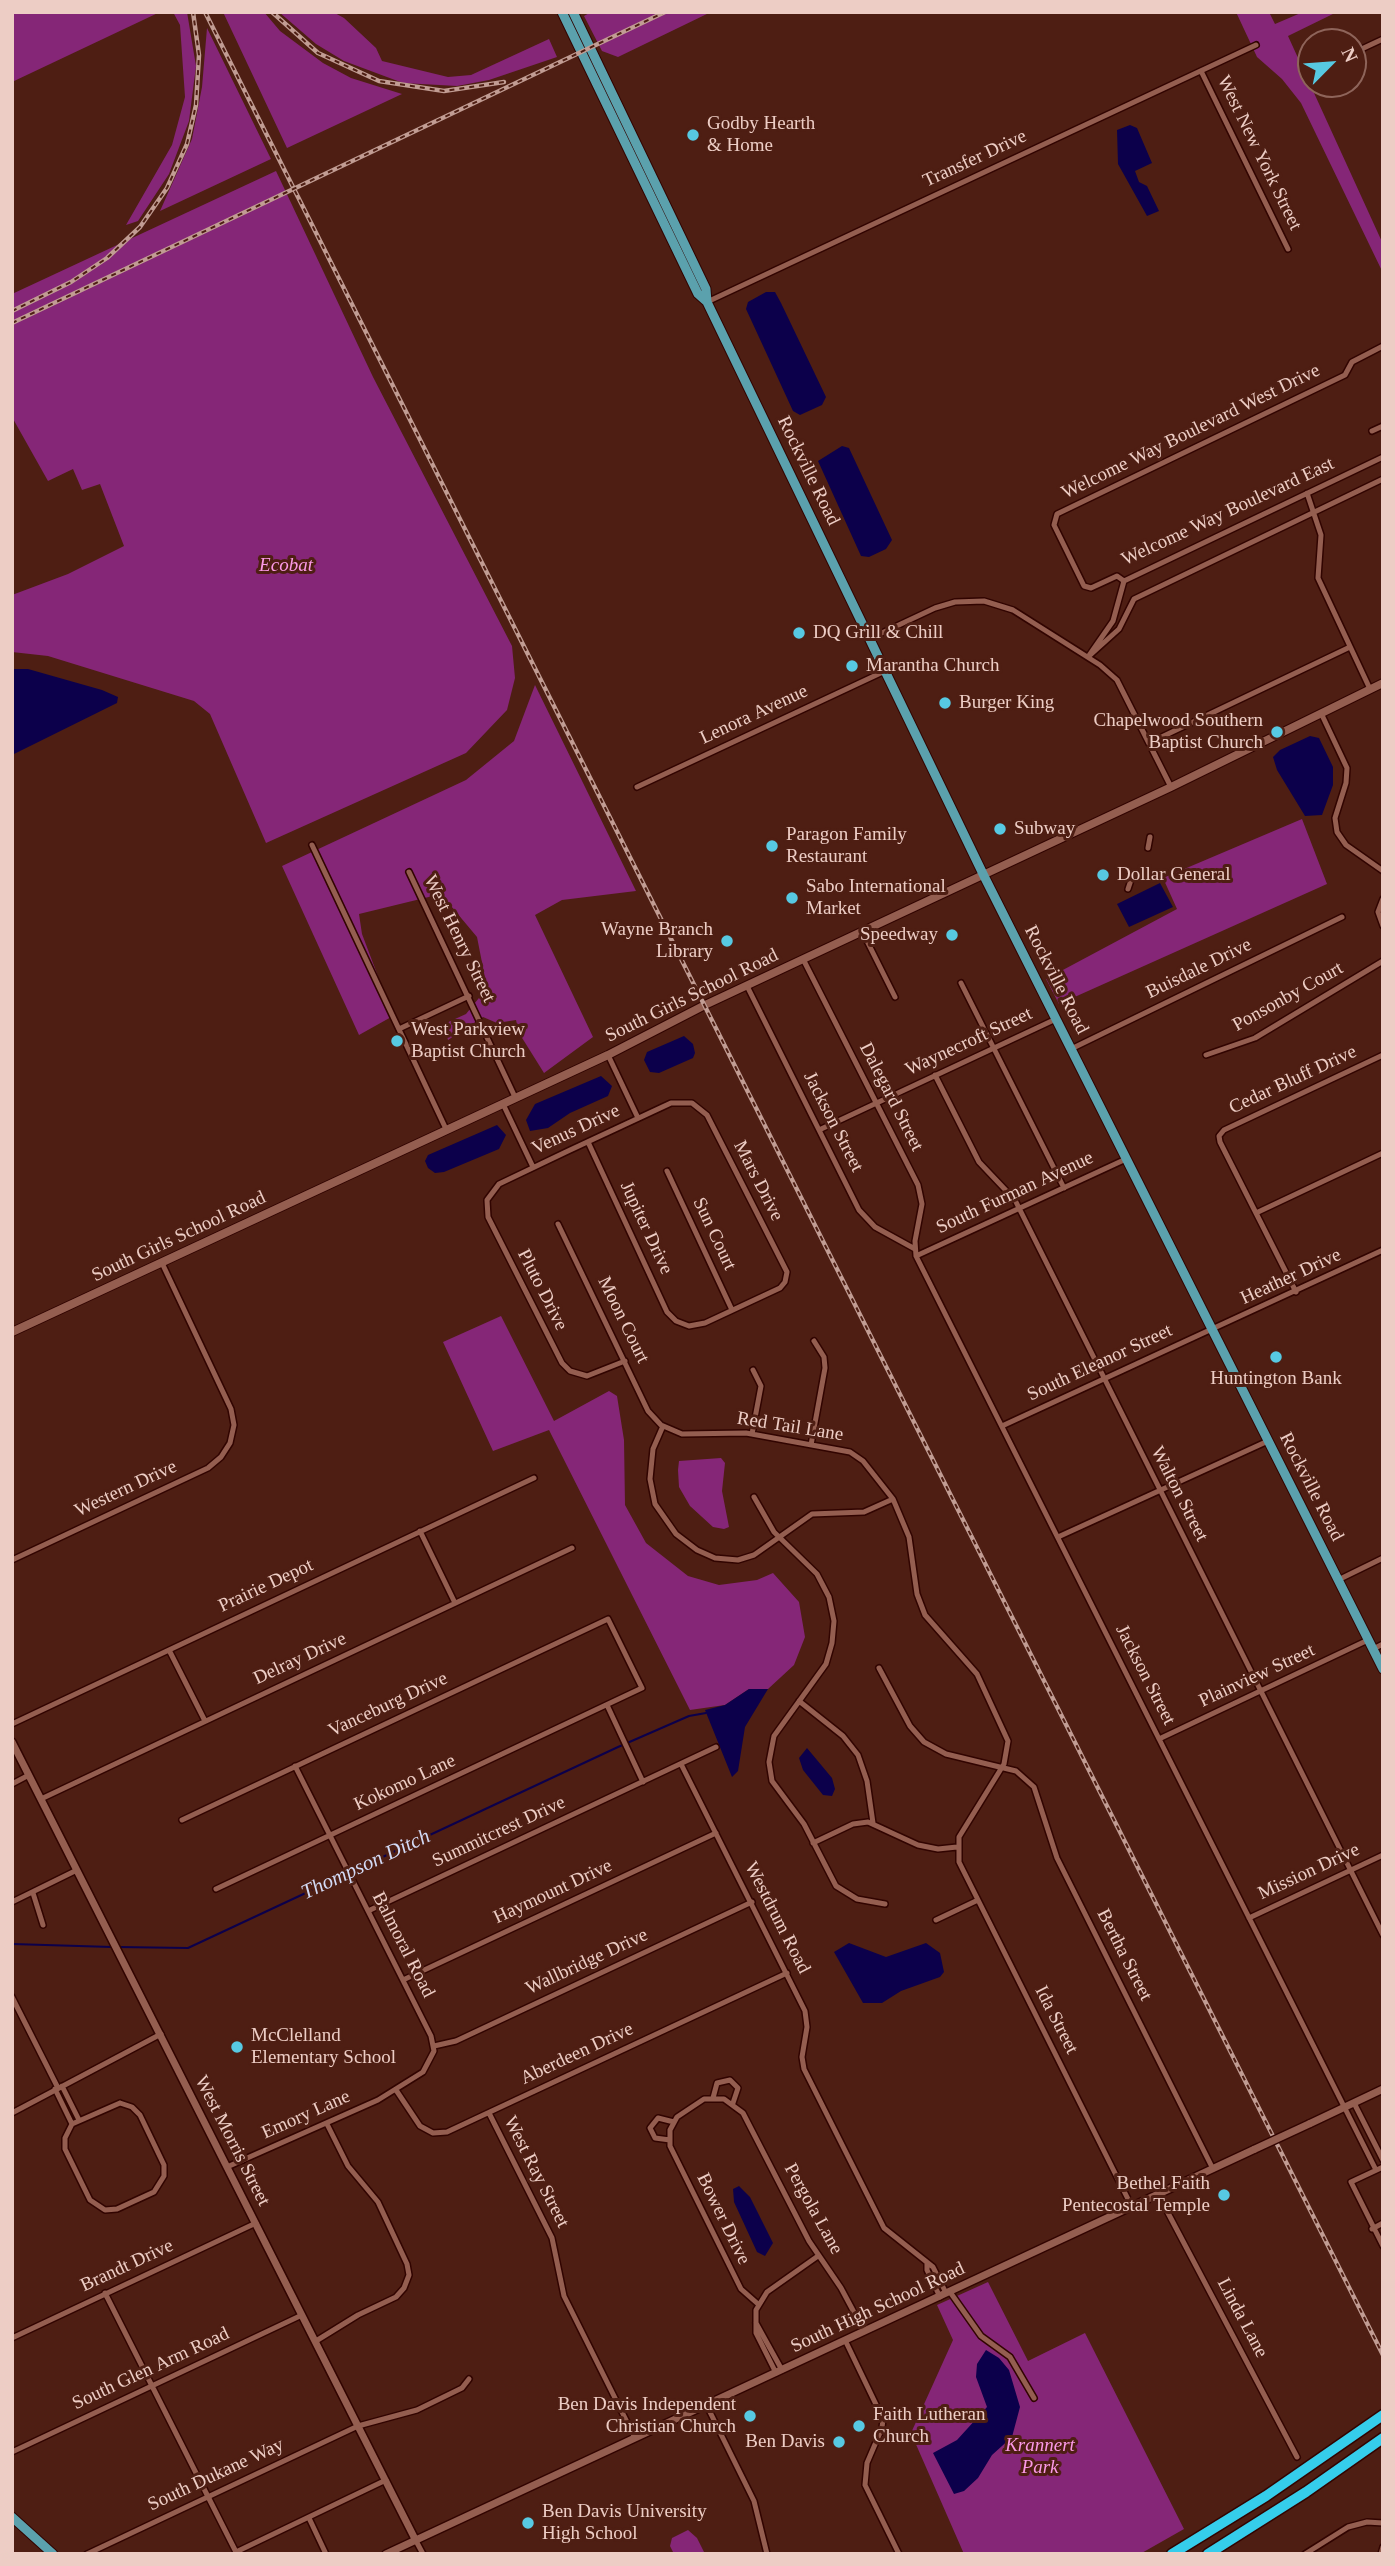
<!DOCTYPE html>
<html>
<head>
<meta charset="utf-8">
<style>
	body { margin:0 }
	#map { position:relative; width:1395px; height:2566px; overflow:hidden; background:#4e1e13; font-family:Georgia,serif }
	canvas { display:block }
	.frame { position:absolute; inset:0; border:14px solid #edcdc5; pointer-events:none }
	.north { position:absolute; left:1297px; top:28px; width:70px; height:70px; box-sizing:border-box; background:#4e1e13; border:2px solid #8e645a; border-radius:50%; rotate:65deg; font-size:19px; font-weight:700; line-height:28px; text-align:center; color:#edcdc5 }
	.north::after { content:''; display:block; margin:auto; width:24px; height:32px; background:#57c9e2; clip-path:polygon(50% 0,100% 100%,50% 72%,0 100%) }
</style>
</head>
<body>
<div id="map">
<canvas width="1395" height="2566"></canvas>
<div class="frame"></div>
<div class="north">N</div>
</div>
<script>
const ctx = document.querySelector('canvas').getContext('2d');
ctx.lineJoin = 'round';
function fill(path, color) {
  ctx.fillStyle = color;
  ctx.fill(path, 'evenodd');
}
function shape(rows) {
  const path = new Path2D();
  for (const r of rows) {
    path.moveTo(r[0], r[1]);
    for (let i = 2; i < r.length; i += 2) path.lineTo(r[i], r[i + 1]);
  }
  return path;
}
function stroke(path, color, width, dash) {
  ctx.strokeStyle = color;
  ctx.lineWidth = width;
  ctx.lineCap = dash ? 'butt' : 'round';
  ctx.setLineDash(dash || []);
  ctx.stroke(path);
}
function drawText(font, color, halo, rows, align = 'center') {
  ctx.font = font + ' Georgia,serif';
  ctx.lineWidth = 6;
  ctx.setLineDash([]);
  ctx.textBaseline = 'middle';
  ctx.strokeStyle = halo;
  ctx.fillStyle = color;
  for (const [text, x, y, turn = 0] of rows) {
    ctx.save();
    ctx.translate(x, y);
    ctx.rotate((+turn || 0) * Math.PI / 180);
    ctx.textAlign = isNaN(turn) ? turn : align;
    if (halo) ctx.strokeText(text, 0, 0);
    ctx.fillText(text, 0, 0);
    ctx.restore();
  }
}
fill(shape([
	[12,12,160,12,12,82],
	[173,12,187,12,196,66,189,121,169,174,138,221,126,225,172,145,185,97,180,25],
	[223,12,264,12,280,31,323,63,351,78,402,94,287,148],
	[279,12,333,12,344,18,376,48,382,61,448,77,471,75,549,39,557,57,489,80,457,86,403,83,344,61,316,44],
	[591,12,711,12,618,57,602,51,584,16],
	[1236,12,1269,12,1275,24,1303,12,1337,12,1288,36,1383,244,1383,273,1301,103,1282,79,1257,57],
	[207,28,271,159,160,211,192,139,202,87],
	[276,171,373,377,512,646,515,678,507,710,466,753,266,843,210,714,194,701,48,656,12,652,12,595,68,574,124,546,100,484,82,490,73,469,48,481,12,417,12,294],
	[535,685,636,891,562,900,535,915,593,1037,544,1073,519,1033,516,1020,497,1023,483,1017,448,1040,444,1024,466,1014,487,988,477,937,441,894,359,914,362,934,393,1016,359,1035,282,866,466,780,514,741],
	[1302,819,1327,884,1059,1004,1046,979,1177,909,1163,878],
	[501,1316,554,1421,609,1391,617,1396,624,1440,625,1505,646,1543,688,1576,719,1585,757,1580,773,1573,799,1602,805,1637,794,1665,768,1689,749,1689,725,1705,690,1710,549,1430,493,1451,443,1342],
	[721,1458,725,1463,722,1491,729,1527,724,1529,713,1527,690,1506,679,1487,678,1470,679,1461],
	[988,2282,1028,2361,1085,2333,1184,2529,1140,2554,964,2554,911,2433,953,2340,937,2305],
	[688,2530,697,2538,705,2554,674,2554,670,2546,672,2538]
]), '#852677');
fill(shape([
	[1130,125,1137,128,1152,163,1135,171,1139,182,1147,186,1159,211,1147,216,1118,164,1117,130],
	[766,292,775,292,781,303,826,397,822,405,800,415,793,411,746,309,748,302],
	[842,446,849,448,892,540,886,549,869,557,861,556,818,461],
	[12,669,28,669,102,690,118,697,117,703,12,755],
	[1310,736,1319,738,1333,767,1333,785,1322,815,1305,816,1277,770,1273,757,1280,750],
	[1160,883,1173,907,1129,927,1117,904],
	[684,1036,693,1044,695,1053,693,1058,659,1073,650,1072,644,1060,647,1052],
	[601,1076,612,1086,608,1096,570,1113,548,1128,530,1131,526,1120,535,1104],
	[497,1125,506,1135,499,1149,444,1172,435,1173,428,1168,425,1161,428,1155],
	[749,1689,768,1689,745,1727,738,1771,732,1777,705,1710,725,1705],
	[807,1748,832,1778,835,1789,832,1796,823,1795,803,1770,799,1758],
	[849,1943,886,1957,926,1943,940,1953,944,1972,940,1977,901,1991,882,2003,863,2003,834,1952],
	[739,2186,750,2197,773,2243,765,2256,757,2252,734,2202,733,2189],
	[986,2350,999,2358,1009,2370,1020,2407,1012,2437,992,2455,978,2478,964,2491,954,2494,933,2453,957,2440,987,2407,976,2377,977,2364]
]), '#0c004b');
stroke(shape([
	[12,1944,112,1947],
	[118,1947,188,1948,618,1747,689,1716,706,1713]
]), '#0c004b', 2);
const minor = shape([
	[1353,53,1383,39],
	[1201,71,1288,249],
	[707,302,1256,45],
	[1372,431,1383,426],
	[1307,493,1321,535,1318,578,1370,689],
	[1124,581,1117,576,1091,588,1084,586,1054,525,1057,514,1345,375,1352,362,1383,346],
	[1124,581,1383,457],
	[869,639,935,608,955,602,984,601,1013,610,1100,665,1117,680,1171,787],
	[1088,657,1119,629,1134,599,1383,479],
	[1088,657,1113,621,1124,581],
	[1321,713,1347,768,1346,783,1335,818,1337,832,1346,845,1383,871],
	[1149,743,1350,647],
	[637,787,885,671],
	[312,845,446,1129],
	[1148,848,1150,837],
	[409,872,515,1097],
	[1128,889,1133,874],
	[1383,899,1378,912,1383,926],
	[862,931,895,997],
	[803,959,918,1185,922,1204,915,1241,916,1256,1376,2170],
	[961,983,1064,1188],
	[747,986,859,1210,875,1227,915,1249],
	[399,1029,469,996],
	[1071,1049,1342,917],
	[608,1055,638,1118],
	[1206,1055,1255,1038,1383,961],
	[935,1075,979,1162,1015,1200,1383,1935],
	[503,1104,533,1167],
	[819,1130,1056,1019],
	[588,1142,667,1312,676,1321,689,1326,705,1323,780,1288,785,1282,787,1272,707,1115,692,1103,671,1103,568,1151,499,1184,487,1200,488,1217,562,1363,570,1371,587,1376,625,1361],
	[667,1171,732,1310],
	[1256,1213,1383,1153],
	[558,1224,648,1411,661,1425,682,1434,746,1433,850,1452,863,1461,893,1499,909,1537,917,1594,925,1615,977,1674,1008,1741,1004,1764,959,1837,959,1862,1132,2207],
	[916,1256,1126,1159],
	[1296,1292,1220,1142,1219,1136,1224,1130,1383,1055],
	[663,1426,653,1449,650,1479,655,1504,676,1534,697,1550,715,1558,738,1560,754,1555,812,1514,864,1512,893,1499],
	[1002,1426,1383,1250],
	[752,1434,761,1386,753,1370],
	[811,1445,825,1368,824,1357,814,1341],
	[754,1497,774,1532,817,1574,829,1597,834,1621,832,1643,826,1664,774,1736,769,1762,772,1781,804,1824,836,1886,857,1899,885,1904],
	[420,1531,455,1603],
	[1058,1537,1268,1441],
	[12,1560,208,1468,221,1457,230,1443,234,1425,231,1409,162,1263],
	[1338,1580,1383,1558],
	[1373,1649,1383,1644],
	[169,1650,205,1721],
	[879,1668,910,1726,924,1742,946,1754,1016,1771,1034,1787,1057,1858,1213,2169],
	[799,1701,843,1736,858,1755,867,1781,873,1823],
	[607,1705,643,1782],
	[12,1724,534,1478],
	[1159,1739,1368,1640],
	[681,1764,805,2011,807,2027,802,2057,804,2069,884,2228,933,2267,946,2293],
	[12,1784,29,1775],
	[41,1799,572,1548],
	[182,1820,608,1619,642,1688,216,1889],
	[813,1843,853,1824,868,1822,918,1845,938,1849,957,1847],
	[33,1893,43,1925],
	[12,1902,77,1870],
	[368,1911,716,1747],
	[1249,1918,1383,1855],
	[936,1920,978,1900],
	[403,1980,716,1833],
	[12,1997,58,2088],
	[434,2046,456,2041,752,1902],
	[62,2086,79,2120],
	[55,2089,72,2124],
	[396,2090,420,2126,433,2133,447,2132,787,1973],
	[713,2098,717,2083,730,2080,738,2088,733,2103],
	[120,2103,132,2107,140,2115,164,2165,164,2176,154,2192,117,2209,105,2210,90,2200,65,2149,65,2138,72,2124,120,2103],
	[1354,2103,1383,2160],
	[12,2113,161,2034],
	[489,2113,552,2238,564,2296,635,2438],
	[670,2140,655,2138,650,2128,658,2118,674,2122],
	[227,2167,378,2100,423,2072,434,2051,431,2036,295,1766],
	[1383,2167,1351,2182,1383,2246],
	[1158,2194,1297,2457],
	[1372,2229,1383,2223],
	[927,2263,927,2270,940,2297],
	[950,2292,981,2336,1010,2357,1034,2398],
	[105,2293,237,2554],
	[758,2304,741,2289,670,2146,670,2130,677,2117,704,2099,724,2099,743,2113,809,2241,841,2288,864,2331],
	[756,2323,782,2370],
	[12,2338,256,2223],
	[845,2340,883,2419,882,2428,867,2463,865,2485,899,2554],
	[316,2341,358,2315,396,2297,404,2288,409,2275,407,2264,378,2202,348,2166,327,2124],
	[776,2373,756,2333,756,2310,767,2292,818,2256],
	[707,2406,754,2501,767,2554],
	[12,2452,302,2315],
	[309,2518,326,2554],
	[415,2539,423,2554],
	[236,2552,386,2480],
	[87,2554,358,2426,417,2410,462,2388,469,2379],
	[1305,2554,1348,2527,1367,2522,1383,2523],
	[1381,2554,1383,2547]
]);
const tertiary = shape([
	[12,1742,415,2539],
	[1309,2124,1383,2089],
	[386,2554,1255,2149]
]);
const secondary = shape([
	[12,1332,608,1055,705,1005,1171,787,1383,683]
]);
const primary = shape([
	[562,12,698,294,707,302,984,876,1383,1669],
	[573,12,706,289,707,302],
	[12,2517,53,2554]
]);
const motorway = shape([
	[1172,2554,1266,2496,1383,2415],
	[1208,2554,1306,2492,1383,2438]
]);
stroke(minor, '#310400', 8);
stroke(tertiary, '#310400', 10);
stroke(secondary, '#310400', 10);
stroke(primary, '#310400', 11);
stroke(motorway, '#310400', 13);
stroke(minor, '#945e50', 5);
stroke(tertiary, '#945e50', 7);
stroke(secondary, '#945e50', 8);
stroke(primary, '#5ba1ad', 9);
stroke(motorway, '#35cdeb', 10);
const rail = shape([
	[205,12,1383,2355],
	[272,12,318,53,379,81,444,91,504,82],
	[12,311,71,282,107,258,140,227,167,188,187,144,196,105,199,55,193,12],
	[12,323,665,12]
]);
stroke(rail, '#c19c93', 4.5);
stroke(rail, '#4e1e13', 2, [5]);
const tertiaryBridge = shape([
	[1255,2149,1309,2124]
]);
stroke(tertiaryBridge, '#310400', 10, []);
stroke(tertiaryBridge, '#945e50', 7);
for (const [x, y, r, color] of [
	[693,135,7,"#57c9e2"],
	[799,633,7,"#57c9e2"],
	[852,666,7,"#57c9e2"],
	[945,703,7,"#57c9e2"],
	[1277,732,7,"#57c9e2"],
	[1000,829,7,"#57c9e2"],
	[772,846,7,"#57c9e2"],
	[1103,875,7,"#57c9e2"],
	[792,898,7,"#57c9e2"],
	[952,935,7,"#57c9e2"],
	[727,941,7,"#57c9e2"],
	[397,1041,7,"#57c9e2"],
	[1276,1357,7,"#57c9e2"],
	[237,2047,7,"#57c9e2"],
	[1224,2195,7,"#57c9e2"],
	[750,2416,7,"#57c9e2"],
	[859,2426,7,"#57c9e2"],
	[839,2442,7,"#57c9e2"],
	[528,2523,7,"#57c9e2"]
]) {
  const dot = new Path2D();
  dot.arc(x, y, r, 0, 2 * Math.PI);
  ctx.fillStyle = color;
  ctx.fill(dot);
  stroke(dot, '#4e1e13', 2.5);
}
drawText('19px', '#edcdc5', '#4e1e13', [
	["Godby Hearth",707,124],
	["& Home",707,146],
	["DQ Grill & Chill",813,633],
	["Marantha Church",866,666],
	["Burger King",959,703],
	["Chapelwood Southern",1263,721,"right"],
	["Baptist Church",1263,743,"right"],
	["Subway",1014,829],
	["Paragon Family",786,835],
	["Restaurant",786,857],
	["Dollar General",1117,875],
	["Sabo International",806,887],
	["Market",806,909],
	["Wayne Branch",713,930,"right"],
	["Library",713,952,"right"],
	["Speedway",938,935,"right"],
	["West Parkview",411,1030],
	["Baptist Church",411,1052],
	["Huntington Bank",1276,1379,"center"],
	["McClelland",251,2036],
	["Elementary School",251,2058],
	["Bethel Faith",1210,2184,"right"],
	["Pentecostal Temple",1210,2206,"right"],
	["Ben Davis Independent",736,2405,"right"],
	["Christian Church",736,2427,"right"],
	["Faith Lutheran",873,2415],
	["Church",873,2437],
	["Ben Davis",825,2442,"right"],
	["Ben Davis University",542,2512],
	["High School",542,2534]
], 'left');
drawText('19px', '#edcdc5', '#4e1e13', [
	["West New York Street",1259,153,64],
	["Transfer Drive",975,159,-25],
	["Welcome Way Boulevard West Drive",1191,432,-26],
	["Rockville Road",808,471,64],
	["Welcome Way Boulevard East",1228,512,-25],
	["Lenora Avenue",754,715,-25],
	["West Henry Street",459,939,64],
	["Buisdale Drive",1199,969,-26],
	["Rockville Road",1056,980,63],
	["South Girls School Road",692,996,-26],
	["Ponsonby Court",1288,997,-29],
	["Waynecroft Street",969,1042,-25],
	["Cedar Bluff Drive",1293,1080,-25],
	["Dalegard Street",891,1097,63],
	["Jackson Street",833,1122,63],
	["Venus Drive",576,1130,-25],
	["Mars Drive",758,1181,63],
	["South Furman Avenue",1015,1193,-25],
	["Jupiter Drive",646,1228,65],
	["Sun Court",714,1234,65],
	["South Girls School Road",179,1237,-25],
	["Heather Drive",1291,1277,-25],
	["Pluto Drive",542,1290,63],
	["Moon Court",623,1320,64],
	["South Eleanor Street",1100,1363,-25],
	["Red Tail Lane",790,1427,9],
	["Rockville Road",1311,1487,63],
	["Western Drive",126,1489,-25],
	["Walton Street",1179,1494,63],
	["Prairie Depot",266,1586,-25],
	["Delray Drive",300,1659,-25],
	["Jackson Street",1145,1675,63],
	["Plainview Street",1257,1676,-25],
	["Vanceburg Drive",388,1705,-25],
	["Kokomo Lane",405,1783,-25],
	["Summitcrest Drive",499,1832,-25],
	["Mission Drive",1309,1872,-25],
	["Haymount Drive",553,1892,-25],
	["Westdrum Road",777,1918,63],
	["Balmoral Road",403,1945,63],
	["Bertha Street",1124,1955,63],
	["Wallbridge Drive",587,1962,-25],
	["Ida Street",1056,2020,63],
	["Aberdeen Drive",577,2054,-25],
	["Emory Lane",306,2115,-24],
	["West Morris Street",232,2141,63],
	["West Ray Street",536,2172,63],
	["Pergola Lane",813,2209,61],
	["Bower Drive",723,2219,64],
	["Brandt Drive",127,2266,-25],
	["South High School Road",878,2308,-25],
	["Linda Lane",1242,2318,62],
	["South Glen Arm Road",151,2369,-25],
	["South Dukane Way",216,2475,-25]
]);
drawText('italic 19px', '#fb99e7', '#4e1e13', [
	["Ecobat",286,566],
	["Krannert",1040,2446],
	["Park",1040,2468]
]);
drawText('italic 21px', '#d3daf5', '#4e1e13', [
	["Thompson Ditch",366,1865,-25]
]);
</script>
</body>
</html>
